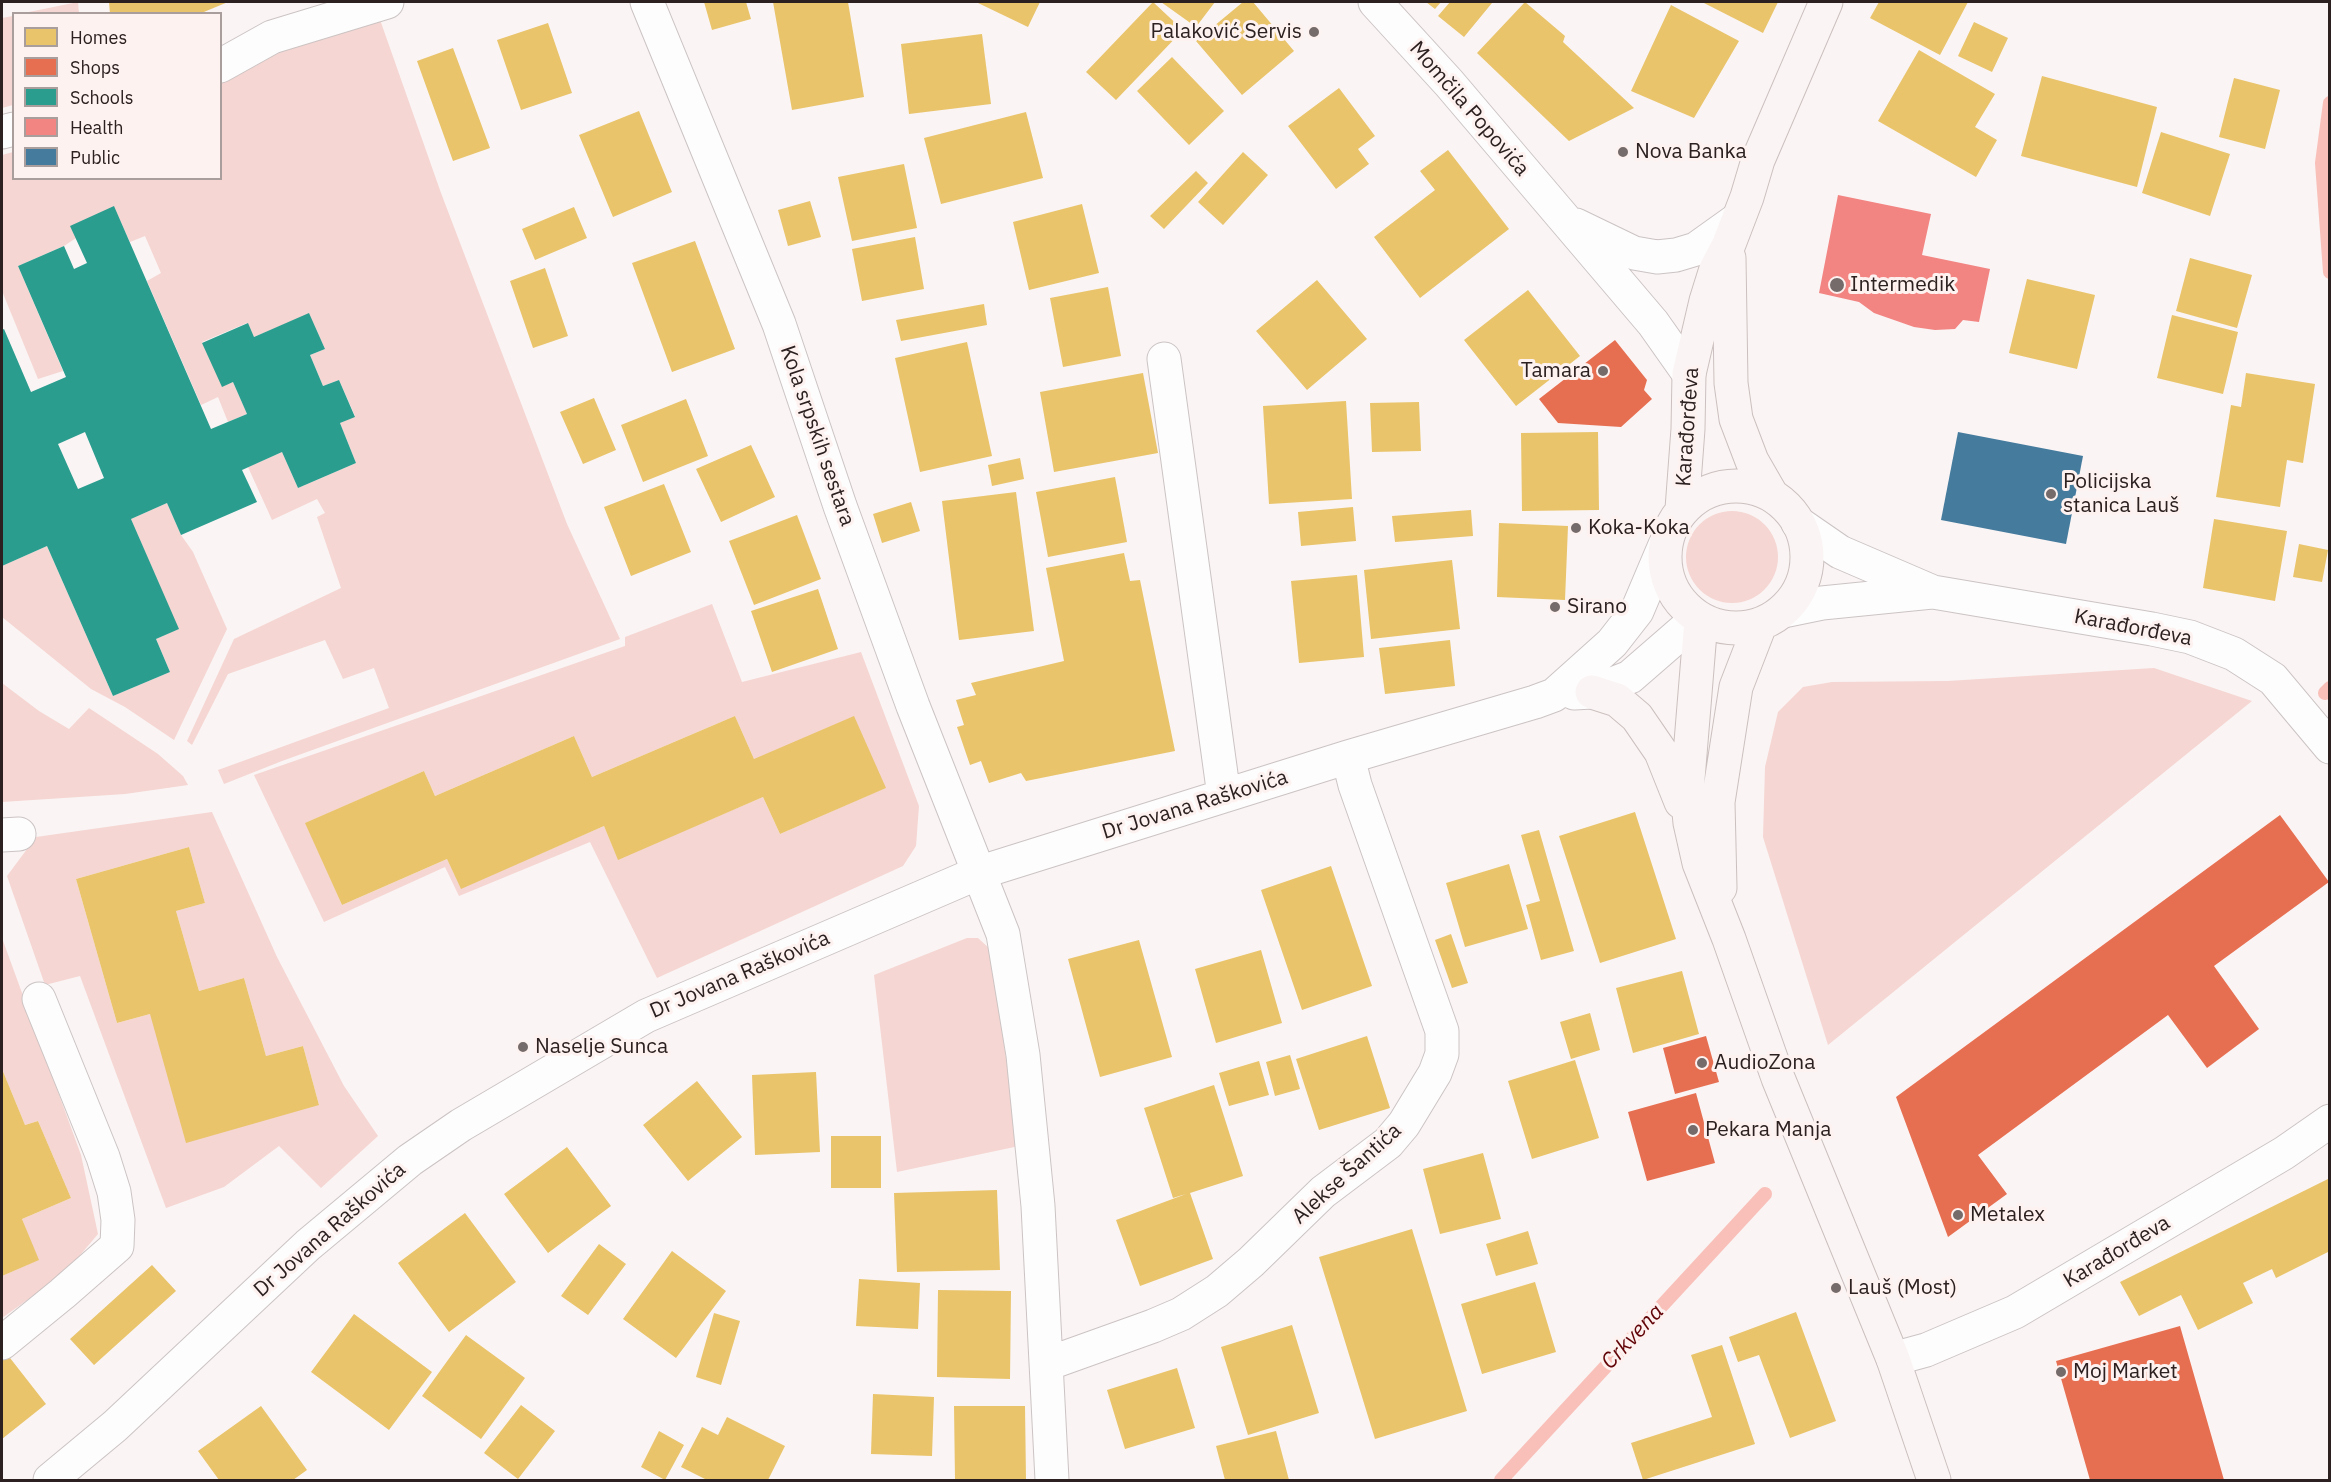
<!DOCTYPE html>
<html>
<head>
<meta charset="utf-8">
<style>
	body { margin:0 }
	#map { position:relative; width:2331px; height:1482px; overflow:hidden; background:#faf4f4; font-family:"IBM Plex Sans",sans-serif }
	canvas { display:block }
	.frame { position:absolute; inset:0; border:3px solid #2c2120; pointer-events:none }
	.legend { position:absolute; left:12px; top:12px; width:210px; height:168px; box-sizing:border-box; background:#fef2f0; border:2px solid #aa9e9d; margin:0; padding:8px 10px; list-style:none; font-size:18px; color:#2c2120 }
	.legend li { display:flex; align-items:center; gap:12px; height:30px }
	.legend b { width:30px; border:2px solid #aa9e9d }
</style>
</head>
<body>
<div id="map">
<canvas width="2331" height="1482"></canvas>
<div class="frame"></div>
<ul class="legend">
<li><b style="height:16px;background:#e9c46a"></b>Homes</li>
<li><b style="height:16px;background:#e76f51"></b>Shops</li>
<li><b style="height:16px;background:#2a9d8f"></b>Schools</li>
<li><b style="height:16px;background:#f28482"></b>Health</li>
<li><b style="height:16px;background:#457b9d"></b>Public</li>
</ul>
</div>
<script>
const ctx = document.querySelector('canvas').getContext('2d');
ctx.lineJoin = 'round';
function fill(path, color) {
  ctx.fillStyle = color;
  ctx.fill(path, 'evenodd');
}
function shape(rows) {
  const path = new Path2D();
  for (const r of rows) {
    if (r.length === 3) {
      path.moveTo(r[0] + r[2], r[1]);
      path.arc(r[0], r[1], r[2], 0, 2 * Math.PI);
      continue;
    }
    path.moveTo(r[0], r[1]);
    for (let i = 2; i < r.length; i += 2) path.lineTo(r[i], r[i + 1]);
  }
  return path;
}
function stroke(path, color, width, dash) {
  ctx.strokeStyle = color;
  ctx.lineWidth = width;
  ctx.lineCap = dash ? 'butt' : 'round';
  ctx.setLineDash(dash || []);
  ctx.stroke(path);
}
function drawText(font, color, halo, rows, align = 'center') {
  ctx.font = font + ' "IBM Plex Sans",sans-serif';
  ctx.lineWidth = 6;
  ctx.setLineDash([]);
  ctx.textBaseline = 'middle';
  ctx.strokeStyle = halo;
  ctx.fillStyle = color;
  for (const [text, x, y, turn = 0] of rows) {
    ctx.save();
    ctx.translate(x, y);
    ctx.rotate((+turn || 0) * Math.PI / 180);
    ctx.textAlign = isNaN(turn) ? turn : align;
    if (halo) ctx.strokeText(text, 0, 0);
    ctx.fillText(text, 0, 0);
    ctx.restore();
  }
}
fill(shape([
	[78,2,79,13,24,13],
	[378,14,441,193,567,524,620,639,282,761,224,784,218,770,389,708,374,668,343,679,325,640,228,674,192,745,187,741,234,639,341,588,317,517,325,513,317,499,272,520,248,467,282,452,298,488,356,463,340,423,355,416,339,380,323,386,310,355,325,349,309,314,254,337,247,323,202,342,222,386,233,382,247,414,228,422,218,397,201,405,147,281,161,273,145,236,130,242,114,207,71,226,76,238,64,246,18,266,63,371,38,379,2,291,2,155,13,152,14,178,220,178,221,77,274,53],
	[13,16,13,105,2,108,2,18],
	[167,503,181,535,193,552,227,629,174,740,125,707,91,689,2,617,2,566,47,546,113,696,170,672,156,639,178,629,131,519],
	[1732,557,46],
	[712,604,742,682,861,652,919,806,916,846,903,866,657,978,590,842,459,896,445,867,324,922,254,775,625,646,625,637],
	[735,716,754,759,885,788,780,834,763,797,618,859,604,826,461,888,447,859,342,905,306,823,424,771,435,796,574,736,592,777],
	[2154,668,2252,701,1828,1045,1763,837,1765,767,1778,712,1803,687,1832,682,1948,681],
	[2,683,39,711,69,729,89,708,158,754,183,776,188,785,125,794,2,802],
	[212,812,277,957,344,1086,378,1136,321,1188,279,1146,224,1187,166,1208,80,976,45,985,7,876,36,837],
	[189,847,205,903,176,911,199,991,244,978,266,1056,303,1046,319,1105,150,1014,117,1023,76,879],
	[2,938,81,1155,98,1234,65,1273,2,1318,2,1276,38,1260,22,1219,71,1198,38,1121,25,1125,2,1069],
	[967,938,978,938,990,949,1019,1146,897,1172,874,975]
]), '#f5d6d2');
fill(shape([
	[109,2,228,2,199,14,110,14],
	[704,2,746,2,751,19,712,30],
	[773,2,848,2,864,97,792,110],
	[979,2,1040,2,1028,27,978,3],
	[1153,2,1183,30,1116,100,1086,72],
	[1161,2,1215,2,1196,27],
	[1243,2,1253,2,1294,51,1242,95,1196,41],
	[1426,2,1441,2,1435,9],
	[1450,2,1491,2,1492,3,1464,37,1438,16],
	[1525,2,1565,36,1563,42,1634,108,1569,141,1477,53],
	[1702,2,1778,2,1763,33],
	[1879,2,1968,2,1940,55,1870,18],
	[1671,5,1739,41,1694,118,1631,91],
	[1974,22,2008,38,1992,72,1958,56],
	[548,23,572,93,521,110,497,40],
	[982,34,991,104,909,114,901,44],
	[453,48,490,148,453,161,417,61],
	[1919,50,1995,94,1975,127,1997,140,1976,177,1878,121],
	[1172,57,1224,111,1189,145,1137,91],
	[2042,76,2157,107,2137,187,2021,156],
	[2234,78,2280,90,2265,149,2219,137],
	[1339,88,1375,136,1358,149,1369,164,1336,189,1288,126],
	[639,111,672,192,613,217,579,135],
	[1026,112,1043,178,941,204,924,138],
	[2161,132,2230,154,2210,216,2142,193],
	[1448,150,1509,229,1420,298,1374,237,1435,190,1420,171],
	[1243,152,1268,175,1223,225,1198,202],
	[904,164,917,228,852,241,838,177],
	[1196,171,1208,183,1164,229,1150,216],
	[810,201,821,237,788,246,778,210],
	[1082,204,1099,273,1029,290,1013,222],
	[574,207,587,238,535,260,522,229],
	[915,237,924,289,862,301,852,249],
	[695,241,735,349,672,372,632,263],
	[2190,258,2252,275,2237,328,2176,311],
	[545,268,568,336,533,348,510,281],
	[2027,279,2095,295,2077,369,2009,353],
	[1317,280,1367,339,1307,390,1256,331],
	[1108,287,1121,356,1063,367,1050,298],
	[1528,290,1580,356,1516,406,1464,340],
	[984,304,987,325,901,341,896,320],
	[2172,315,2238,332,2223,394,2157,378],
	[967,342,992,456,920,472,895,358],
	[1143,373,1158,453,1054,472,1040,392],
	[2246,373,2315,384,2303,463,2287,460,2280,507,2216,497,2231,405,2241,407],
	[594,398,616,450,583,464,560,412],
	[686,399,708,456,643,482,621,425],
	[1346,401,1352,499,1269,504,1263,406],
	[1419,402,1421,451,1372,452,1370,403],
	[1598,432,1599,510,1522,511,1521,433],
	[751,445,775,497,721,522,696,469],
	[1020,458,1024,479,992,486,988,465],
	[1115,477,1127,542,1048,557,1036,492],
	[664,484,691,552,631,576,604,507],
	[1016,492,1034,631,959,640,942,501],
	[911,502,920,531,882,543,873,514],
	[1353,507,1356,541,1301,546,1298,512],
	[1471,510,1473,536,1395,542,1392,516],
	[797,515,821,579,754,605,729,541],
	[2214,519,2287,531,2275,601,2203,588],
	[1499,523,1568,526,1565,600,1497,597],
	[2299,544,2328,550,2322,582,2293,577],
	[1124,553,1130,581,1140,580,1175,751,1026,781,1021,773,989,783,981,761,970,765,957,727,964,725,956,700,976,695,971,683,1064,661,1046,568],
	[1452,560,1460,629,1371,639,1364,570],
	[1357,575,1364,657,1299,663,1291,581],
	[818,589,838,649,772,672,751,611],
	[1450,640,1455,686,1385,694,1379,648],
	[735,716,754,759,854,716,886,788,780,834,763,797,618,860,604,826,461,889,447,859,342,905,305,823,424,771,435,796,574,736,592,777],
	[1635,812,1676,939,1600,963,1559,836],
	[1539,830,1574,951,1541,960,1526,905,1540,901,1521,835],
	[189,847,205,903,176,911,199,991,244,978,266,1056,303,1046,319,1105,186,1143,150,1014,117,1023,76,879],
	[1509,864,1528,929,1465,947,1446,883],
	[1331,866,1372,986,1302,1010,1261,890],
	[1451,934,1468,983,1452,988,1435,940],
	[1139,940,1172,1057,1100,1077,1068,959],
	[1261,950,1282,1023,1216,1043,1195,969],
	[1682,971,1699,1034,1633,1053,1616,988],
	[1590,1013,1600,1050,1571,1059,1560,1022],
	[1367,1036,1390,1108,1319,1130,1296,1059],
	[1290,1055,1300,1089,1275,1096,1266,1062],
	[1575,1060,1599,1138,1532,1159,1508,1081],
	[1259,1061,1269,1095,1229,1106,1219,1073],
	[2,1069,25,1125,38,1121,71,1198,22,1219,39,1260,2,1276],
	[816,1072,820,1152,755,1155,752,1075],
	[697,1081,742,1137,688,1181,643,1125],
	[1214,1085,1243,1176,1190,1193,1213,1259,1140,1286,1116,1220,1186,1194,1173,1198,1144,1108],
	[831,1136,881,1136,881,1188,831,1188],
	[567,1147,611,1206,548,1253,504,1194],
	[1483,1153,1501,1219,1440,1234,1423,1169],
	[2330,1178,2330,1251,2276,1278,2272,1269,2243,1283,2253,1303,2198,1330,2181,1295,2139,1316,2120,1282],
	[997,1190,1000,1270,897,1272,894,1193],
	[465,1213,516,1282,449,1332,398,1263],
	[1412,1229,1467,1411,1375,1439,1319,1257],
	[1528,1231,1538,1264,1496,1276,1486,1244],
	[599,1244,626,1264,588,1315,561,1296],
	[672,1251,726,1291,676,1358,623,1319],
	[152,1265,176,1291,94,1365,70,1339],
	[859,1279,920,1283,918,1329,856,1326],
	[1535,1282,1556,1352,1482,1374,1461,1304],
	[938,1290,1011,1291,1010,1379,937,1377],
	[1796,1312,1836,1421,1790,1438,1759,1355,1738,1362,1729,1337],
	[714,1313,740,1321,721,1385,696,1377],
	[354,1314,432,1372,389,1430,311,1372],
	[1292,1325,1319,1413,1248,1435,1221,1347],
	[466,1335,525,1378,481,1439,422,1396],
	[1722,1345,1755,1444,1643,1480,1631,1443,1712,1417,1691,1355],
	[3,1349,46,1404,2,1439,2,1350],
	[1177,1368,1195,1428,1125,1449,1107,1390],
	[873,1394,934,1397,932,1456,871,1454],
	[521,1405,555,1431,518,1479,484,1453],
	[261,1406,307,1470,293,1480,219,1480,198,1451],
	[954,1406,1025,1406,1026,1480,955,1480],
	[727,1417,785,1446,768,1480,707,1480,681,1467,702,1427,718,1435],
	[659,1431,684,1445,665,1480,641,1467],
	[1276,1431,1289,1480,1225,1480,1216,1446]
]), '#e9c46a');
fill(shape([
	[1615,340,1647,380,1644,390,1652,399,1621,427,1558,423,1539,399],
	[2280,815,2329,882,2214,966,2259,1029,2207,1068,2168,1015,1978,1155,2007,1194,1948,1237,1896,1097],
	[1706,1036,1719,1082,1675,1094,1663,1048],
	[1696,1093,1715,1163,1647,1181,1628,1112],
	[2180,1326,2224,1480,2090,1480,2056,1361]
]), '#e76f51');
fill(shape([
	[114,206,211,429,247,414,233,382,222,387,202,343,248,323,254,337,309,313,325,349,310,355,323,386,339,380,355,417,340,423,356,463,298,488,282,452,242,470,257,502,181,535,167,503,131,519,179,629,156,639,170,672,113,696,47,546,2,566,2,330,4,329,31,392,66,377,18,266,64,246,74,269,87,263,70,226],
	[85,432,104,478,78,489,58,444]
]), '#2a9d8f');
fill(shape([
	[1838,195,1931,214,1922,255,1990,269,1979,322,1963,320,1955,329,1935,330,1914,327,1874,313,1859,302,1819,293]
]), '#f28482');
fill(shape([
	[1958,432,2083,456,2066,544,1941,520]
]), '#457b9d');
stroke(shape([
	[2330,103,2322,163,2330,272],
	[2325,693,2330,688],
	[1501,1480,1765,1194]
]), '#f8c0b9', 14);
const minor = shape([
	[647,2,779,324,840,506,913,706,1003,934,1023,1055,1038,1206,1052,1480],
	[1375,2,1449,83,1653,323,1689,374],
	[220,66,272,37,387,2],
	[2,132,14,129],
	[1576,225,1634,253,1657,257,1676,255,1696,249,1738,219],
	[1164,359,1224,796],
	[1798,523,1840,552,1933,592,2152,629,2190,637,2234,654,2273,679,2330,747],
	[1783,611,1822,603,1932,592],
	[1574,693,1592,692,1630,677,1698,618],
	[2,835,19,834],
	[2,1343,62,1294,117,1246,118,1220,114,1192,103,1157,39,999],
	[1893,1359,1926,1350,2015,1312,2284,1153,2330,1121],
	[1047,1364,1153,1326,1181,1314,1217,1291,1251,1262,1323,1192,1388,1143,1404,1124,1435,1073,1442,1054,1442,1031,1355,785,1348,757],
	[50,1480,115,1426,308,1245,410,1160,461,1125,646,1016,978,873,1348,757,1535,702,1554,695,1612,643,1637,611,1665,545]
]);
const major = shape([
	[1729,258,1731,383,1736,419,1752,461,1771,494],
	[1736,557,71],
	[1682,509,1688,429,1689,374,1706,301,1716,269,1729,244,1747,197,1758,160,1826,2],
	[1701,620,1687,791,1690,823,1699,863,1729,939,1778,1078,1893,1359,1934,1480],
	[1592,692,1617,700,1637,717,1661,752,1681,802],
	[1720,888,1718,802,1736,687,1760,625]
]);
stroke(minor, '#ccc4c4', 35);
stroke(major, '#cbc0bf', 35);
stroke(minor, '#fefdfd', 33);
stroke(major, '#faf5f4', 33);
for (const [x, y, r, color] of [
	[1314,32,6,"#746b6a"],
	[1623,152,6,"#746b6a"],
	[1837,285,8,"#746b6a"],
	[1603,371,6,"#746b6a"],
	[2051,494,6,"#746b6a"],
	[1576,528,6,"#746b6a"],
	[1555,607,6,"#746b6a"],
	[523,1047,6,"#746b6a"],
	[1702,1063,6,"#746b6a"],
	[1693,1130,6,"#746b6a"],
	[1958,1215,6,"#746b6a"],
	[1836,1288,6,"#746b6a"],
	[2061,1372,6,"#746b6a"]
]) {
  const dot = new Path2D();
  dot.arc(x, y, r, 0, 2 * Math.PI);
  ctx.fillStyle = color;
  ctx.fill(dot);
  stroke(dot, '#fef2f0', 2);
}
drawText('21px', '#2c2120', '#fef2f0', [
	["Palaković Servis",1302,32,"right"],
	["Nova Banka",1635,152],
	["Intermedik",1850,285],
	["Tamara",1591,371,"right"],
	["Policijska",2063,482],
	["stanica Lauš",2063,506],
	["Koka-Koka",1588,528],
	["Sirano",1567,607],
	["Naselje Sunca",535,1047],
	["AudioZona",1714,1063],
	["Pekara Manja",1705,1130],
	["Metalex",1970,1215],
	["Lauš (Most)",1848,1288],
	["Moj Market",2073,1372]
], 'left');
drawText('21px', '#2c2120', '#fef2f0', [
	["Momčila Popovića",1469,109,49],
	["Karađorđeva",1688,427,-86],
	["Kola srpskih sestara",817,436,71],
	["Karađorđeva",2133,628,11],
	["Dr Jovana Raškovića",1195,805,-17],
	["Dr Jovana Raškovića",740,975,-23],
	["Alekse Šantića",1347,1174,-42],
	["Dr Jovana Raškovića",330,1230,-41],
	["Karađorđeva",2117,1252,-31]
]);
drawText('italic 22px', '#610307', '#fef2f0', [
	["Crkvena",1633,1337,-47]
]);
</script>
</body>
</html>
